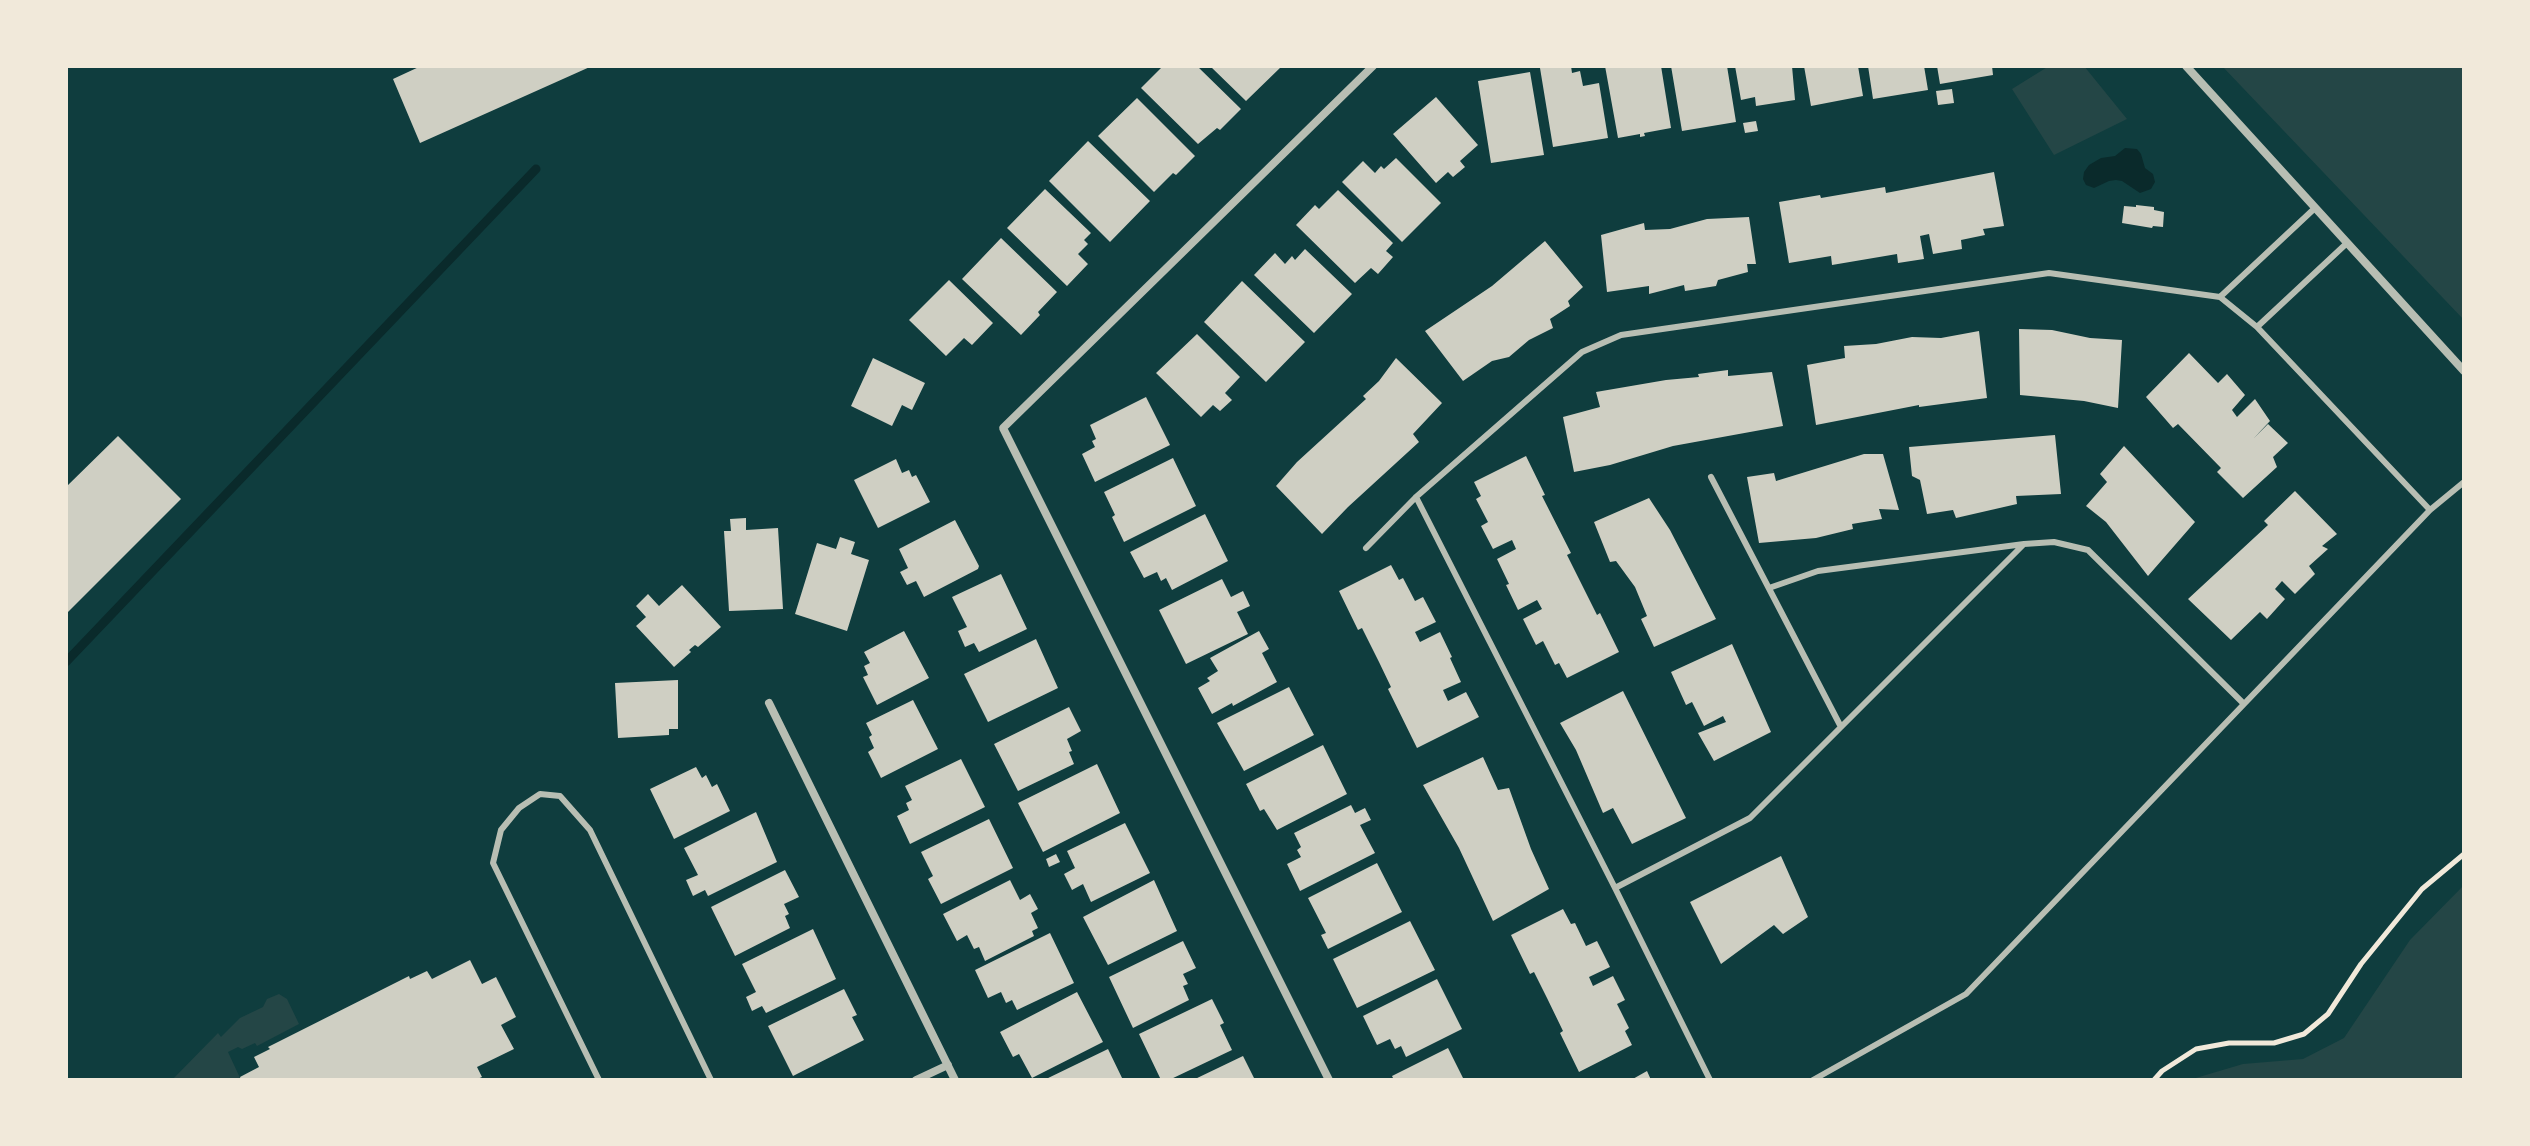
<!DOCTYPE html>
<html>
<head>
<meta charset="utf-8">
<style>
	body { margin:0 }
	#map { position:relative; width:2530px; height:1146px; overflow:hidden; background:#0f3d3e; font-family:"DejaVu Sans",sans-serif }
	canvas { display:block }
	.frame { position:absolute; inset:0; border:68px solid #f1e9da; pointer-events:none }
</style>
</head>
<body>
<div id="map">
<canvas width="2530" height="1146"></canvas>
<div class="frame"></div>
</div>
<script>
const ctx = document.querySelector('canvas').getContext('2d');
ctx.lineJoin = 'round';
function fill(path, color) {
  ctx.fillStyle = color;
  ctx.fill(path, 'evenodd');
}
function shape(rows) {
  const path = new Path2D();
  for (const r of rows) {
    path.moveTo(r[0], r[1]);
    for (let i = 2; i < r.length; i += 2) path.lineTo(r[i], r[i + 1]);
  }
  return path;
}
function stroke(path, color, width, dash) {
  ctx.strokeStyle = color;
  ctx.lineWidth = width;
  ctx.lineCap = dash ? 'butt' : 'round';
  ctx.setLineDash(dash || []);
  ctx.stroke(path);
}
fill(shape([
	[2049,66,2084,66,2127,119,2054,155,2012,89],
	[2222,66,2464,66,2464,320],
	[2464,885,2464,1080,2189,1080,2243,1064,2303,1059,2344,1038,2410,940],
	[279,994,287,999,299,1024,257,1046,255,1043,242,1049,238,1047,228,1052,241,1080,172,1080,218,1033,221,1037,240,1018,263,1007,267,999]
]), '#244646');
fill(shape([
	[2125,148,2137,149,2141,154,2145,168,2153,174,2155,182,2151,189,2140,193,2122,181,2116,180,2109,181,2094,188,2086,185,2083,179,2084,172,2089,165,2101,158,2115,156]
]), '#0a2a2b');
stroke(shape([
	[66,662,536,169]
]), '#0a2a2b', 9);
fill(shape([
	[421,66,592,66,420,143,393,79],
	[1163,66,1197,66,1241,109,1220,130,1217,128,1198,144,1141,88],
	[1210,66,1282,66,1246,101],
	[1552,66,1571,66,1572,73,1580,71,1583,86,1599,83,1608,138,1553,147,1540,68],
	[1605,66,1661,66,1671,128,1644,133,1645,136,1640,137,1640,134,1618,138],
	[1671,66,1727,66,1736,122,1682,131],
	[1735,66,1792,66,1795,100,1756,106,1755,97,1741,100],
	[1804,66,1858,66,1863,96,1811,106],
	[1868,66,1924,66,1928,90,1873,99],
	[1937,66,1992,66,1993,75,1940,84],
	[1530,72,1544,155,1491,163,1478,81],
	[1952,89,1954,103,1938,105,1936,91],
	[1436,97,1478,145,1460,161,1465,167,1453,177,1448,172,1436,183,1393,134],
	[1137,98,1195,156,1176,175,1173,173,1154,192,1098,136],
	[1756,121,1758,131,1745,133,1743,123],
	[1088,141,1150,201,1110,242,1049,181],
	[1396,158,1441,203,1402,242,1342,182,1363,161,1375,173,1381,166,1384,169],
	[1994,172,2004,226,1983,229,1985,235,1961,240,1962,249,1933,254,1929,234,1920,236,1924,259,1898,263,1897,254,1832,265,1831,256,1789,263,1779,202,1820,195,1821,198,1885,187,1886,193],
	[1045,189,1091,233,1084,240,1088,244,1078,254,1088,264,1067,286,1007,228],
	[1338,190,1393,243,1386,251,1393,257,1378,274,1371,268,1355,283,1296,225,1315,205,1319,209],
	[2136,205,2154,207,2154,210,2164,212,2163,227,2153,226,2152,228,2122,223,2124,206,2136,207],
	[1749,217,1756,264,1747,264,1748,272,1718,280,1716,286,1685,291,1684,285,1649,294,1649,286,1607,292,1601,235,1644,223,1645,230,1670,229,1707,219],
	[1001,238,1057,292,1038,312,1040,315,1021,335,962,279],
	[1545,241,1583,287,1568,301,1570,306,1550,319,1553,328,1529,340,1509,357,1492,361,1463,381,1425,331,1492,286],
	[1305,249,1352,294,1314,333,1254,275,1275,253,1285,264,1292,256,1295,260],
	[949,280,993,323,972,345,964,338,946,356,909,320],
	[1242,281,1305,342,1266,382,1204,322],
	[2019,329,2052,330,2090,338,2122,340,2118,408,2084,401,2020,395],
	[1979,331,1987,398,1919,407,1919,405,1816,425,1807,365,1845,358,1844,346,1876,344,1912,337,1941,338],
	[1197,334,1240,377,1225,393,1232,400,1220,411,1213,405,1201,417,1156,373],
	[2189,353,2218,383,2227,374,2245,395,2232,410,2237,417,2255,399,2270,421,2254,438,2268,424,2288,443,2273,457,2277,467,2243,498,2217,472,2221,468,2178,424,2173,428,2146,397],
	[873,358,925,383,912,410,902,405,892,426,851,406],
	[1396,358,1442,403,1413,434,1419,442,1348,507,1322,534,1276,486,1297,462,1366,399,1363,396,1379,381],
	[1728,370,1728,376,1772,372,1783,426,1673,446,1610,465,1574,472,1563,417,1600,407,1596,392,1666,380,1699,377,1698,374],
	[1146,397,1170,445,1095,482,1082,454,1095,447,1092,441,1096,439,1090,425],
	[2055,435,2061,494,2016,496,2017,504,1956,518,1953,510,1927,514,1920,480,1912,476,1909,447],
	[118,436,181,499,66,614,66,487],
	[2124,446,2195,522,2148,576,2106,522,2086,506,2107,482,2100,474],
	[1864,454,1883,454,1899,510,1879,509,1882,519,1852,524,1853,529,1816,538,1759,543,1747,477,1774,473,1776,481],
	[1526,456,1545,495,1542,496,1571,553,1567,555,1597,615,1600,613,1619,652,1567,678,1559,663,1555,665,1543,641,1536,645,1523,619,1542,609,1537,600,1518,610,1506,585,1509,584,1497,559,1516,549,1512,540,1493,549,1481,526,1488,522,1476,499,1481,496,1474,482],
	[1173,458,1196,506,1124,542,1112,517,1115,515,1104,492],
	[896,459,902,473,909,470,912,477,916,475,930,502,878,528,854,480],
	[2295,491,2337,534,2322,546,2328,549,2309,566,2315,574,2295,594,2282,581,2275,589,2285,599,2267,619,2260,612,2231,640,2188,599,2268,525,2264,521],
	[1649,498,1670,530,1716,619,1654,647,1641,619,1647,616,1635,587,1616,561,1610,562,1594,522],
	[1205,514,1228,561,1172,590,1166,578,1161,581,1157,572,1144,578,1130,552],
	[746,518,746,530,778,528,783,609,729,611,724,531,731,531,730,519],
	[955,520,979,566,978,569,924,597,916,581,907,585,900,572,908,568,899,549],
	[840,537,855,542,851,554,869,560,847,631,795,614,817,543,836,549],
	[1391,565,1399,580,1403,578,1415,601,1423,597,1436,622,1415,632,1420,642,1440,632,1452,657,1450,658,1461,682,1443,690,1448,701,1466,692,1479,717,1417,748,1388,689,1391,687,1379,662,1362,628,1358,630,1339,591],
	[1001,574,1027,629,979,652,974,643,965,647,958,631,967,627,952,597],
	[1222,579,1231,597,1243,591,1250,606,1237,612,1248,634,1186,664,1159,610],
	[682,585,721,627,698,647,695,645,689,650,691,652,674,667,636,626,646,617,636,606,648,594,659,606],
	[904,631,929,678,877,705,863,677,868,675,864,666,870,663,864,652],
	[1259,631,1269,649,1262,653,1277,682,1233,706,1232,703,1212,714,1198,688,1210,681,1207,678,1218,671,1210,658],
	[1036,639,1058,688,988,722,964,674],
	[1732,644,1771,732,1714,761,1698,733,1726,722,1723,716,1704,726,1692,702,1686,705,1671,672],
	[678,680,678,729,669,729,669,735,618,738,615,683],
	[1289,687,1314,735,1244,771,1217,723],
	[1623,691,1686,818,1632,844,1613,808,1603,813,1576,750,1560,723],
	[913,700,938,749,881,778,868,752,874,748,869,737,872,735,866,723],
	[1069,707,1081,731,1067,739,1072,751,1069,752,1074,764,1018,791,994,744],
	[1323,745,1347,794,1277,830,1264,809,1260,811,1246,784],
	[1483,757,1498,790,1509,788,1531,849,1549,889,1493,921,1459,848,1423,785],
	[961,759,985,807,910,844,897,816,909,810,906,803,912,800,905,786],
	[1097,764,1120,813,1043,852,1018,803],
	[696,767,702,778,706,775,712,787,717,784,730,811,674,839,650,789],
	[1351,805,1355,813,1365,808,1371,820,1360,825,1375,853,1300,891,1287,864,1301,857,1297,850,1301,847,1294,833],
	[756,812,777,862,708,896,705,890,693,896,686,880,698,875,684,848],
	[989,819,1013,868,941,904,928,879,933,876,921,852],
	[1125,823,1150,873,1091,902,1083,884,1072,890,1064,874,1075,868,1067,851],
	[1056,854,1060,862,1049,867,1046,859],
	[1781,856,1808,917,1783,934,1774,925,1721,964,1690,902],
	[1377,863,1402,912,1328,949,1321,935,1326,933,1308,898],
	[785,870,799,897,784,904,789,914,785,916,790,928,735,956,711,907],
	[1010,880,1020,900,1030,894,1038,909,1031,913,1038,928,1032,931,1034,936,985,961,979,947,974,949,967,935,957,941,943,914],
	[1154,880,1177,931,1108,965,1083,917],
	[1563,909,1571,924,1575,923,1586,946,1597,941,1610,967,1589,977,1593,986,1613,976,1625,1000,1617,1004,1629,1028,1625,1031,1632,1045,1579,1072,1560,1033,1563,1031,1547,998,1534,972,1530,974,1511,935],
	[1410,921,1435,970,1357,1008,1333,959],
	[813,929,836,979,766,1013,762,1006,752,1011,746,997,756,992,742,964],
	[1050,933,1074,983,1017,1010,1012,1000,1006,1003,1001,992,988,998,975,970],
	[1183,941,1196,968,1183,974,1188,984,1183,986,1189,1000,1133,1028,1109,977],
	[470,960,482,984,496,977,516,1017,501,1025,514,1049,477,1067,482,1077,475,1080,241,1080,240,1077,259,1067,254,1057,270,1049,268,1047,409,976,410,979,427,971,432,979],
	[1437,979,1462,1029,1406,1057,1401,1046,1395,1049,1390,1039,1377,1045,1363,1016],
	[844,989,857,1015,852,1017,864,1040,793,1076,768,1026],
	[1077,992,1103,1042,1032,1078,1019,1054,1013,1057,1000,1032],
	[1212,999,1224,1023,1220,1025,1232,1050,1169,1080,1161,1080,1139,1034],
	[1448,1048,1464,1080,1394,1080,1392,1076],
	[1108,1049,1123,1080,1044,1080],
	[1243,1056,1255,1080,1193,1080],
	[1647,1071,1651,1080,1631,1080]
]), '#cfcfc3');
stroke(shape([
	[2154,1080,2162,1071,2196,1049,2229,1043,2274,1043,2304,1034,2328,1014,2361,964,2422,889,2464,854]
]), '#f1e9da', 5);
stroke(shape([
	[2220,297,2315,208],
	[2257,327,2347,243],
	[1711,477,1841,727],
	[1416,497,1615,888,1710,1080],
	[1366,548,1416,497,1582,352,1621,335,2049,273,2220,297,2257,327,2430,510],
	[1769,588,1818,571,2024,544],
	[1615,888,1750,818,2024,544,2054,542,2088,550,2243,703],
	[599,1080,493,863,501,830,519,808,540,794,560,796,590,830,711,1080],
	[1813,1080,1966,994,2430,510,2464,482]
]), '#b8beb3', 6);
stroke(shape([
	[2186,66,2464,371],
	[769,703,955,1080],
	[916,1080,948,1065],
	[1329,1080,1003,428,1373,66]
]), '#b8beb3', 8);
</script>
</body>
</html>
